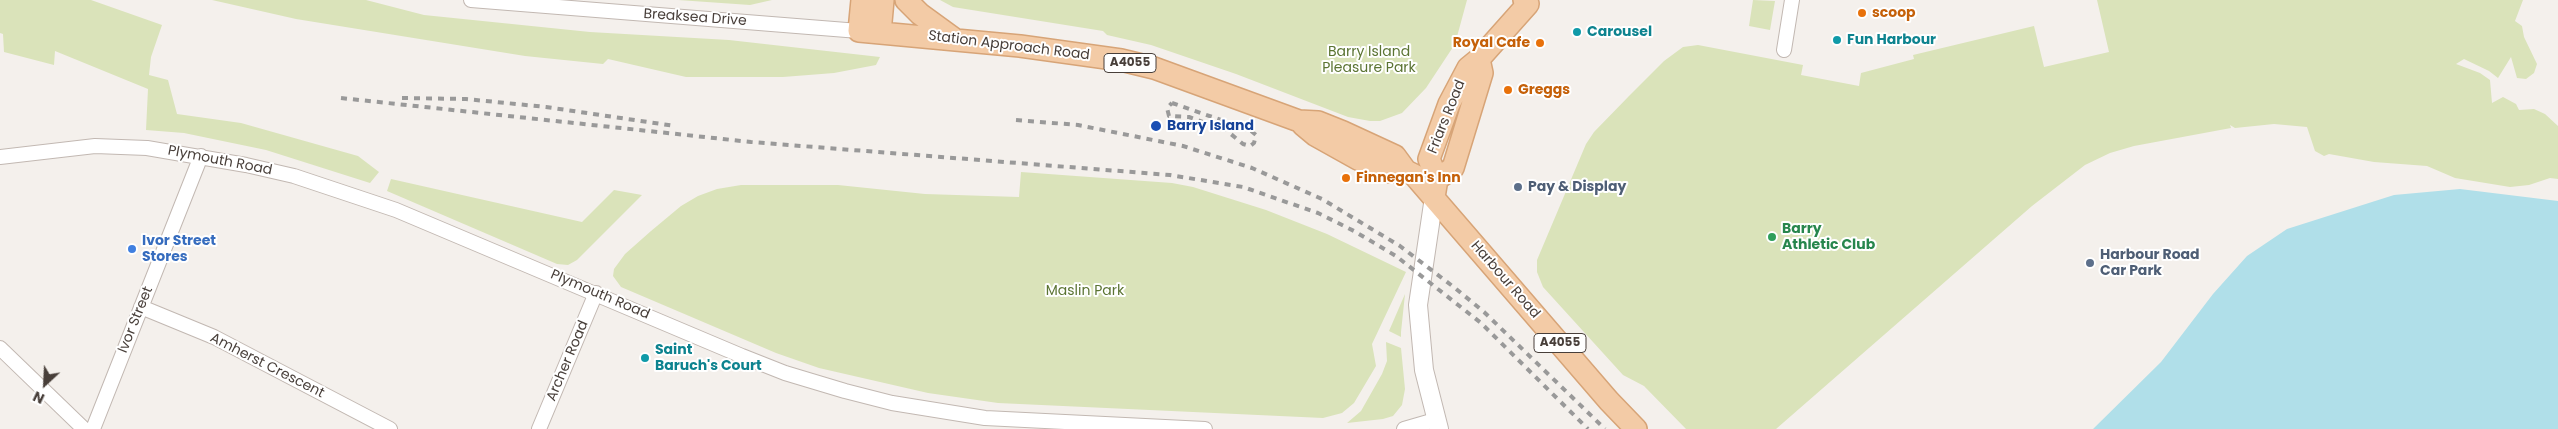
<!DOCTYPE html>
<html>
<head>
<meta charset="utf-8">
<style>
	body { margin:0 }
	#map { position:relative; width:2558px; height:429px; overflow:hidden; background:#f4f0ec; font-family:Poppins,sans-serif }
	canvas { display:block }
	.north { position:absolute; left:20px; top:359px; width:50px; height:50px; -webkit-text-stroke:4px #fff; paint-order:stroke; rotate:205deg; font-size:14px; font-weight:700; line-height:20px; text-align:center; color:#483f3a }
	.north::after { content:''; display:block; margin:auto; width:18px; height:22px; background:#483f3a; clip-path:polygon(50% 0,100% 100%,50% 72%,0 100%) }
</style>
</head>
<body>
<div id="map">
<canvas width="2558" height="429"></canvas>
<div class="north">N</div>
</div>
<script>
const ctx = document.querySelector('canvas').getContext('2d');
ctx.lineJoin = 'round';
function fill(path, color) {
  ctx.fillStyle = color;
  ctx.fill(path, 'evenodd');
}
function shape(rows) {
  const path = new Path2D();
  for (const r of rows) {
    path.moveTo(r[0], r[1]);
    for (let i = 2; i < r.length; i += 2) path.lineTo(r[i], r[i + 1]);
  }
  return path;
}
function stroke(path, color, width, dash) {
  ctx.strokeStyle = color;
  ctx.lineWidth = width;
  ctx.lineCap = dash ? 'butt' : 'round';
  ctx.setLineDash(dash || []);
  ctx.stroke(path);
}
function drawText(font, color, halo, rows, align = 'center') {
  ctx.font = font + ' Poppins,sans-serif';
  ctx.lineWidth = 4;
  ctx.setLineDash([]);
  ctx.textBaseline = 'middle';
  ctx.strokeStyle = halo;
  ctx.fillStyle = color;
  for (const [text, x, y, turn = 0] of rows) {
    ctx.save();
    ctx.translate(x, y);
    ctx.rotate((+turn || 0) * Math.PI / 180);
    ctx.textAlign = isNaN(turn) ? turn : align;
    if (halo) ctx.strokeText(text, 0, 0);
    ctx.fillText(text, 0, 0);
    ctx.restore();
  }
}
fill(shape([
	[0,0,91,0,162,25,151,57,149,75,168,80,177,114,241,123,358,156,379,172,370,183,266,150,184,133,146,130,148,89,55,51,54,65,4,52,3,34,0,33],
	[212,0,366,0,424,15,590,32,729,40,880,57,876,65,834,73,783,77,686,77,608,59,603,64,525,56,296,19],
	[678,0,772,0,750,5],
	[940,0,1467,0,1455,44,1426,88,1402,113,1380,121,1370,121,1348,117,1236,74,1151,45,1107,35,1103,31,953,7],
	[1753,0,1775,1,1770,30,1749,26],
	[2097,0,2523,0,2515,21,2522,26,2524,37,2537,64,2534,73,2526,79,2517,78,2511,57,2498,78,2489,71,2464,59,2456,64,2480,73,2490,80,2492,103,2503,97,2516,104,2519,110,2534,109,2545,114,2558,126,2558,179,2550,178,2529,185,2510,187,2455,178,2427,166,2374,162,2329,154,2324,156,2315,151,2307,127,2274,124,2235,128,2230,125,2231,128,2134,146,2110,153,2085,165,2032,206,1776,429,1686,429,1644,386,1623,375,1543,287,1537,272,1537,260,1586,144,1594,132,1629,96,1664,61,1683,47,1698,45,1803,65,1801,75,1859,86,1861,73,1914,59,1913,55,2034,26,2044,67,2109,52],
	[1021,172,1172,183,1193,187,1266,210,1327,234,1406,272,1372,344,1376,366,1354,403,1342,413,1323,418,998,403,928,393,819,368,776,353,621,287,613,276,614,269,625,254,651,231,681,206,698,196,717,189,741,185,838,185,925,194,1019,197],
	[391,179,582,222,614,190,642,195,577,260,568,265,557,264,387,191],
	[1405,294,1401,332,1401,337,1389,331],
	[1386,342,1401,348,1405,389,1402,405,1393,416,1383,419,1347,423,1361,411,1382,374,1387,361]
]), '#dae3ba');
fill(shape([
	[2460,189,2558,201,2558,429,2093,429,2161,362,2213,294,2247,256,2287,229,2394,195]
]), '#b0dfe9');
const minor = shape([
	[471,0,859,31],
	[1784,50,1792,0],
	[0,157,95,146,147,148,246,165,294,176,396,210,742,356,785,373,845,391,892,403,985,418,1205,429],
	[141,307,214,337,390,429],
	[0,348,84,429],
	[93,429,201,156],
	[539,429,596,293],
	[1404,429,1435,420]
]);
const tertiary = shape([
	[1434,197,1418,305,1424,370,1439,429]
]);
const primary = shape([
	[862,0,859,31,1020,46,1121,60,1154,68,1299,121,1318,122,1343,132,1395,156,1406,171],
	[906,0,920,14,953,38],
	[880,33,883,0],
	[1303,125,1315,135,1358,159,1388,172,1406,171,1414,175,1609,401,1636,429],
	[1437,179,1453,168,1482,73,1479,59],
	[1434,197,1437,179,1429,159,1449,104,1468,68,1479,59,1528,4,1524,0]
]);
stroke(minor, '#c2b8b2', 16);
stroke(tertiary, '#c2b8b2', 20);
stroke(primary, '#d7a477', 24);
stroke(minor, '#fff', 14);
stroke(tertiary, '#fff', 18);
stroke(primary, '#f3cba6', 21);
stroke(shape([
	[341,98,751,142,1170,175,1243,187,1318,213,1354,231,1396,256,1481,323,1588,429],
	[402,98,466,99,546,107,675,126],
	[1172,103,1250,130,1256,135,1254,143,1250,146,1243,144,1226,130,1189,117,1169,116,1167,108,1172,103],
	[1016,120,1078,125,1183,146,1252,168,1322,199,1400,246,1455,288,1484,312,1605,429]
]), '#999', 4, [6, 6]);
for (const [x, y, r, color] of [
	[1862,13,5,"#e8710a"],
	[1577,32,5,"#0f9aa8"],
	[1837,40,5,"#0f9aa8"],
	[1540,43,5,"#e8710a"],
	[1508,90,5,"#e8710a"],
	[1156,126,6,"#1a4fb4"],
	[1346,178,5,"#e8710a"],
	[1518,187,5,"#5c6f8a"],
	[1772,237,5,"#2e9e5b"],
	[132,249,5,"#3f7fe0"],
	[2090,263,5,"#5c6f8a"],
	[645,358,5,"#0f9aa8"]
]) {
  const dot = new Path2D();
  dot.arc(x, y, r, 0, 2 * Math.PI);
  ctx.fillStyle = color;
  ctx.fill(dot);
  stroke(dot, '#fff', 2);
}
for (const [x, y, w] of [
	[1130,63,52],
	[1560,343,52]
]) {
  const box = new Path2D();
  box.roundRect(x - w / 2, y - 9.5, w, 19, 4);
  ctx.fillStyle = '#fff';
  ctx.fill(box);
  stroke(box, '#483f3a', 1);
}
drawText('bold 12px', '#483f3a', null, [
	["A4055",1130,63],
	["A4055",1560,343]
]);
drawText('bold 14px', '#c56008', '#fff', [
	["scoop",1872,13],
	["Royal Cafe",1530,43,"right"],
	["Greggs",1518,90],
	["Finnegan's Inn",1356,178]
], 'left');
drawText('14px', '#483f3a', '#fff', [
	["Breaksea Drive",695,18,4],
	["Station Approach Road",1009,46,7],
	["Friars Road",1447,117,-68],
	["Plymouth Road",220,161,11],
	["Harbour Road",1505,280,49],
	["Plymouth Road",600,295,23],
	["Ivor Street",136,320,-68],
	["Archer Road",568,361,-67],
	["Amherst Crescent",267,366,27]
]);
drawText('bold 14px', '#0d838f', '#fff', [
	["Carousel",1587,32],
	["Fun Harbour",1847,40],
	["Saint",655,350],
	["Baruch's Court",655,366]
], 'left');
drawText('14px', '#5b7433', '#fff', [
	["Barry Island",1369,52],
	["Pleasure Park",1369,68],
	["Maslin Park",1085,291]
]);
drawText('bold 14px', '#164399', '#fff', [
	["Barry Island",1167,126]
], 'left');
drawText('bold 14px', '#4e5e75', '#fff', [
	["Pay & Display",1528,187],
	["Harbour Road",2100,255],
	["Car Park",2100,271]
], 'left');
drawText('bold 14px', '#27864d', '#fff', [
	["Barry",1782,229],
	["Athletic Club",1782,245]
], 'left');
drawText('bold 14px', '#366cbe', '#fff', [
	["Ivor Street",142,241],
	["Stores",142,257]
], 'left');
</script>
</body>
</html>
